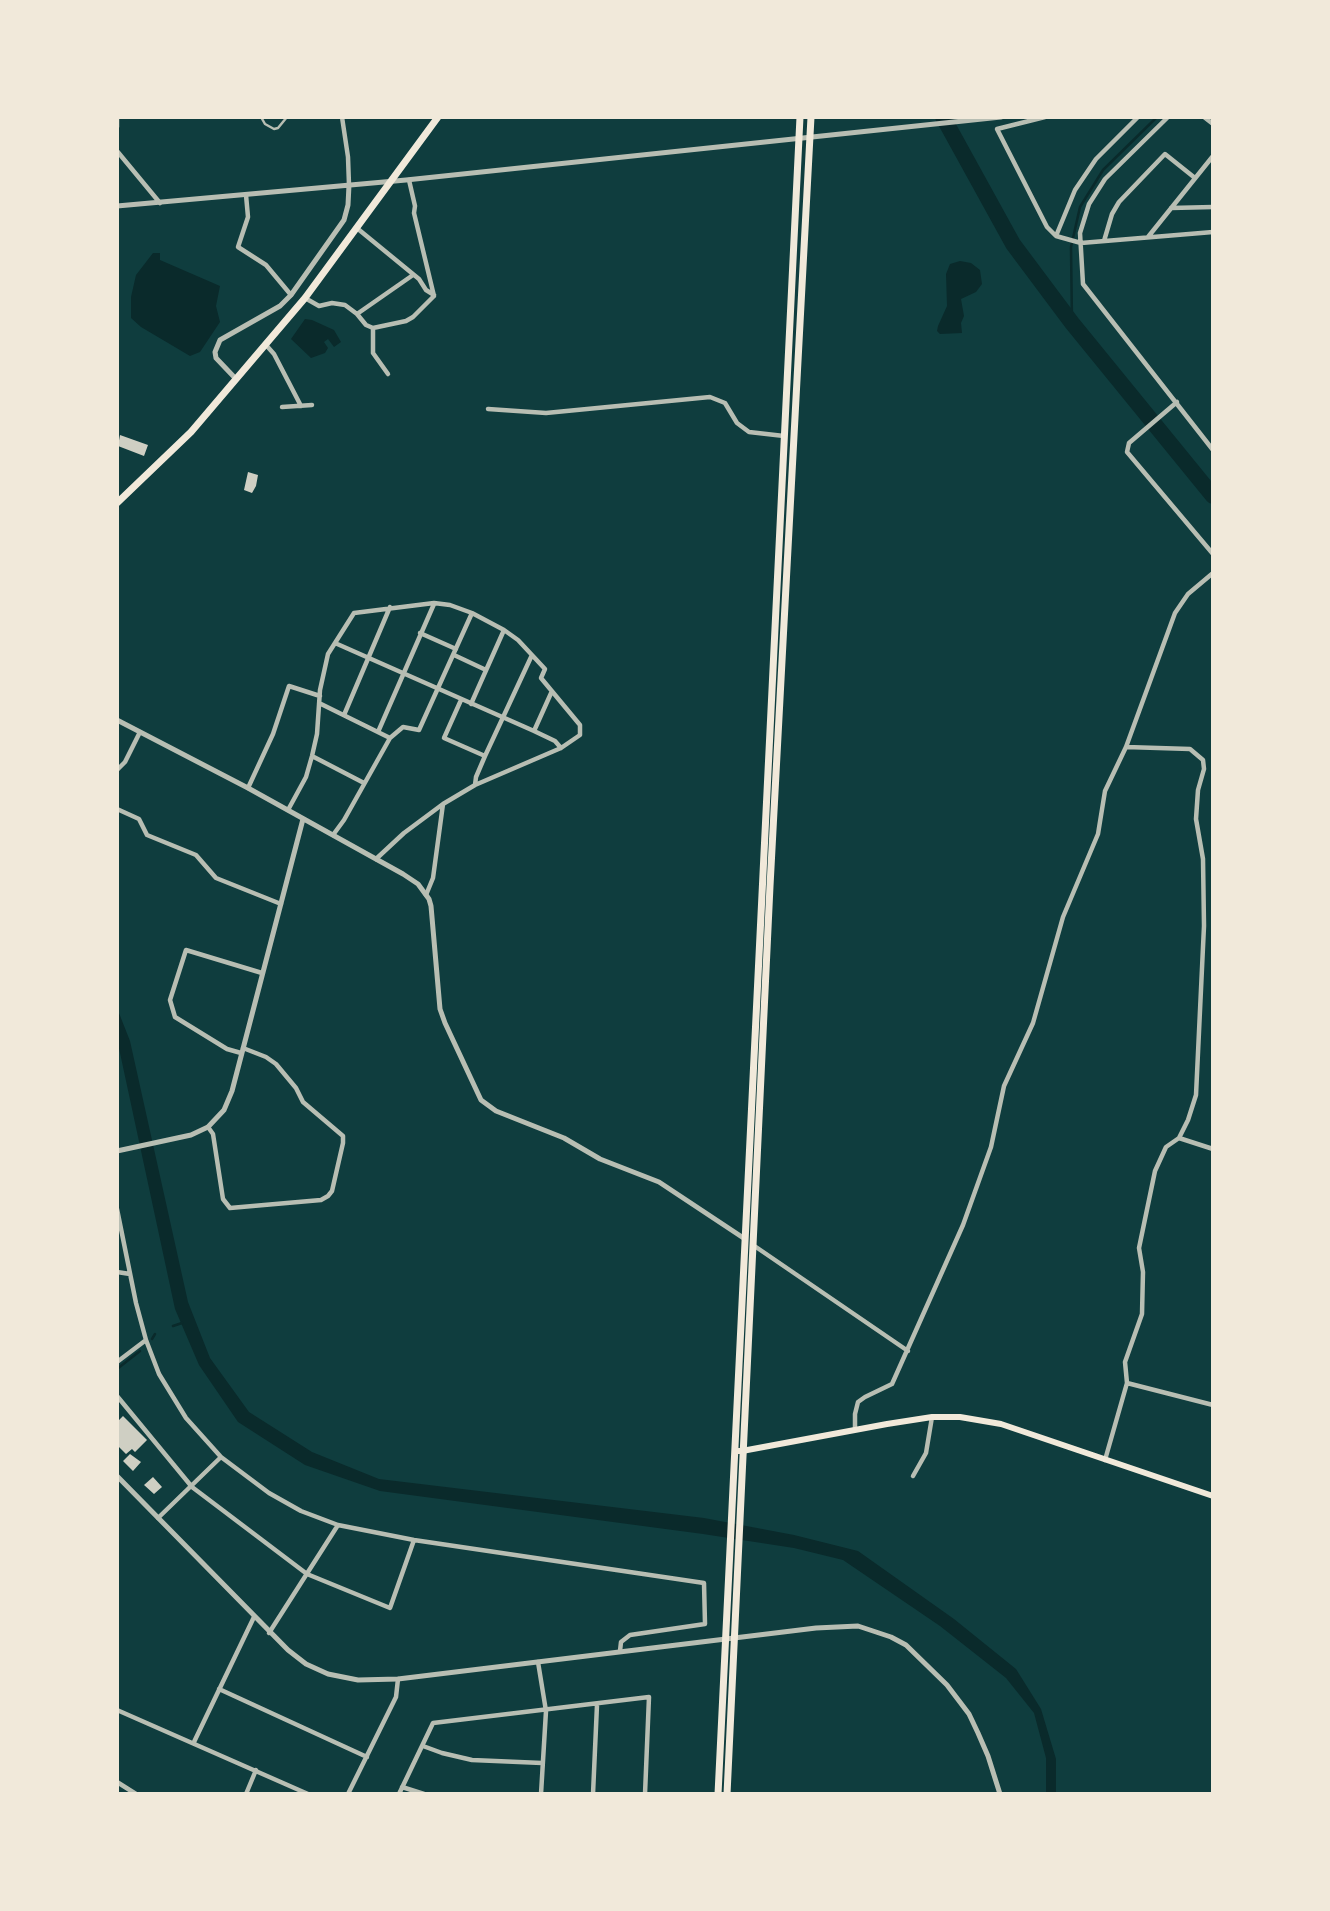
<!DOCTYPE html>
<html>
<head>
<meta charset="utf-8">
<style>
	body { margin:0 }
	#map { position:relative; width:1330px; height:1911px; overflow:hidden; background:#0f3d3e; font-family:"Source Sans 3",sans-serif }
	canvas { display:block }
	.frame { position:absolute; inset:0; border:119px solid #f1e9da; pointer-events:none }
</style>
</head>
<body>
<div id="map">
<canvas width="1330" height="1911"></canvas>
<div class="frame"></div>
</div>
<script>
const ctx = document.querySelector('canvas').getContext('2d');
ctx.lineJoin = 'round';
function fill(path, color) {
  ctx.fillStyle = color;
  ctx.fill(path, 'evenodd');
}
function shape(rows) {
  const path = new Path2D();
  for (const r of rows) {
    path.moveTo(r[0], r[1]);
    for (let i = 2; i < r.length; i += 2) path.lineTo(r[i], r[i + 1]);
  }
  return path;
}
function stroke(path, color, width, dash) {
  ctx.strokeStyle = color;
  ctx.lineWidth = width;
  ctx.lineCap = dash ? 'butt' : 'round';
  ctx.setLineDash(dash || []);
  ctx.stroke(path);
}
fill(shape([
	[153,253,160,253,160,260,220,286,216,306,220,322,200,352,190,356,141,327,131,318,131,297,136,275],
	[960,261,971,263,980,270,982,284,976,292,961,299,964,316,961,323,962,333,940,334,937,331,938,326,947,306,946,274,950,264],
	[305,319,312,320,334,330,341,342,334,347,328,339,324,342,328,348,325,353,311,358,291,339],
	[117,1008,130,1041,188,1302,210,1358,249,1412,312,1452,379,1479,704,1518,794,1535,858,1551,954,1619,1016,1669,1041,1709,1056,1759,1056,1794,1046,1794,1046,1758,1034,1713,1006,1678,940,1626,843,1560,794,1548,703,1534,380,1491,305,1465,238,1422,199,1365,175,1309,117,1039]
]), '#0a2a2b');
stroke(shape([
	[1072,323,1071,247,1080,207,1103,170,1157,117],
	[173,1326,182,1323],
	[152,1339,155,1334],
	[117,1369,140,1351]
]), '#0a2a2b', 2.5);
stroke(shape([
	[943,117,1013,244,1072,323,1213,496]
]), '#0a2a2b', 16);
fill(shape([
	[120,435,148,445,144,456,118,446],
	[248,472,258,475,256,486,252,493,244,490],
	[123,1416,147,1440,135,1452,132,1449,126,1454,117,1445,117,1422],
	[130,1454,141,1462,133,1471,123,1461],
	[153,1477,162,1487,154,1494,144,1485]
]), '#cfcfc3');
stroke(shape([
	[261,117,265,124,274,129,278,128,287,117]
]), '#b8beb3', 2.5);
stroke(shape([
	[342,117,348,157,349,185],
	[1045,117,997,129,1047,227,1056,236,1081,243,1213,232],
	[1168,117,1105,179,1089,204,1080,233,1083,284,1213,450],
	[1204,117,1213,124],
	[117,119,117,127],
	[117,151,160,203],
	[409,180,415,206,414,213,434,296],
	[246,195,248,217,238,247,266,265,291,295],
	[1171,208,1213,207],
	[358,229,419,279,426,290,434,295],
	[1056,236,1075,190,1096,159,1138,117],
	[1148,237,1213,156],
	[1104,241,1112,214,1119,202,1165,154,1195,178],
	[305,298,319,306,332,303,345,305,357,314,366,325,373,328,406,321,413,317,434,296],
	[357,314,413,275],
	[373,328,373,353,388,374],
	[266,345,274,354,301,406],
	[1177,402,1129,443,1127,452,1213,554],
	[282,407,312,405],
	[488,409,546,413,710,397,725,403,737,423,749,432,784,436],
	[420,633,456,649],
	[335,643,534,731,555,741,561,748],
	[454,655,486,670],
	[461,700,444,738,485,756],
	[319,703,390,738,403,727,419,730,472,613],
	[471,704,504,630],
	[344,715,390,607],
	[534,731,552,691],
	[378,732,434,604],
	[312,756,364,783],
	[117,770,125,762,140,732],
	[475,785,476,777,485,756,532,655],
	[248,788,273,734,289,686,320,696],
	[117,809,139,819,147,835,196,855,216,878,281,904],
	[288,810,306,777,312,756,317,734,320,690,328,654,354,613,434,603,450,605,472,613,504,630,518,640,545,669,541,678,580,725,580,735,561,748,475,785,443,804,433,878,426,895],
	[333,835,344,820,390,738],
	[376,859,404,833,443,804],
	[241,1053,227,1049,175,1017,170,1000,186,950,262,973],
	[208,1127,213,1134,223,1199,230,1208,321,1200,328,1196,332,1191,343,1143,343,1136,303,1102,296,1088,276,1064,266,1057,243,1048],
	[1179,1138,1213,1149],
	[117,1209,136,1303,146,1340,159,1374,186,1418,221,1457,269,1493,301,1511,338,1525,414,1540,704,1583,705,1624,630,1635,621,1642,620,1651],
	[753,1245,908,1351],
	[117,1272,130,1274],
	[117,1362,146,1340],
	[1127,1383,1213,1405],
	[117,1396,192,1487,307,1574,390,1608,414,1540],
	[855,1430,855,1414,858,1402,865,1397,892,1384,963,1225,991,1147,1004,1086,1033,1023,1063,917,1098,834,1105,791,1126,747,1175,613,1188,594,1213,573],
	[1105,1460,1127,1383,1125,1362,1142,1314,1143,1272,1139,1248,1155,1171,1166,1147,1179,1138,1188,1120,1196,1095,1204,926,1203,859,1196,819,1198,790,1204,769,1203,760,1190,749,1126,747],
	[913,1476,926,1453,932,1417],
	[158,1518,221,1457],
	[269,1633,338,1525],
	[538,1662,546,1711,541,1794],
	[219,1689,367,1757],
	[117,1710,308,1794],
	[194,1742,254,1617],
	[423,1746,442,1753,472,1760,542,1763],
	[117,1782,136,1794],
	[402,1787,424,1794],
	[246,1794,256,1770],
	[348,1794,396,1697,398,1679],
	[399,1794,433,1723,649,1697,645,1794],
	[593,1794,597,1705]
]), '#b8beb3', 4.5);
stroke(shape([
	[117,206,406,180,1001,117],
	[236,379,216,358,215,352,220,340,280,306,291,295,344,220,348,205,349,185],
	[117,720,248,788,403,874,418,884,429,899,431,906,440,1009,445,1023,481,1100,496,1111,564,1138,600,1159,659,1182,745,1239],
	[117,1151,191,1135,208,1127,224,1110,232,1091,303,819],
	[117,1476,288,1650,306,1664,328,1674,358,1680,398,1679,816,1628,858,1626,891,1637,906,1645,947,1685,969,1714,978,1733,988,1756,1000,1794]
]), '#b8beb3', 5);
stroke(shape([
	[735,1451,742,1451,887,1424,932,1417,960,1417,1001,1424,1213,1496]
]), '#f1e9da', 6);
stroke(shape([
	[117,503,191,432,305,298,438,117]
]), '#f1e9da', 7);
stroke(shape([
	[718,1794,800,117],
	[727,1794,770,886,811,117]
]), '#f1e9da', 7);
</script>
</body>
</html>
